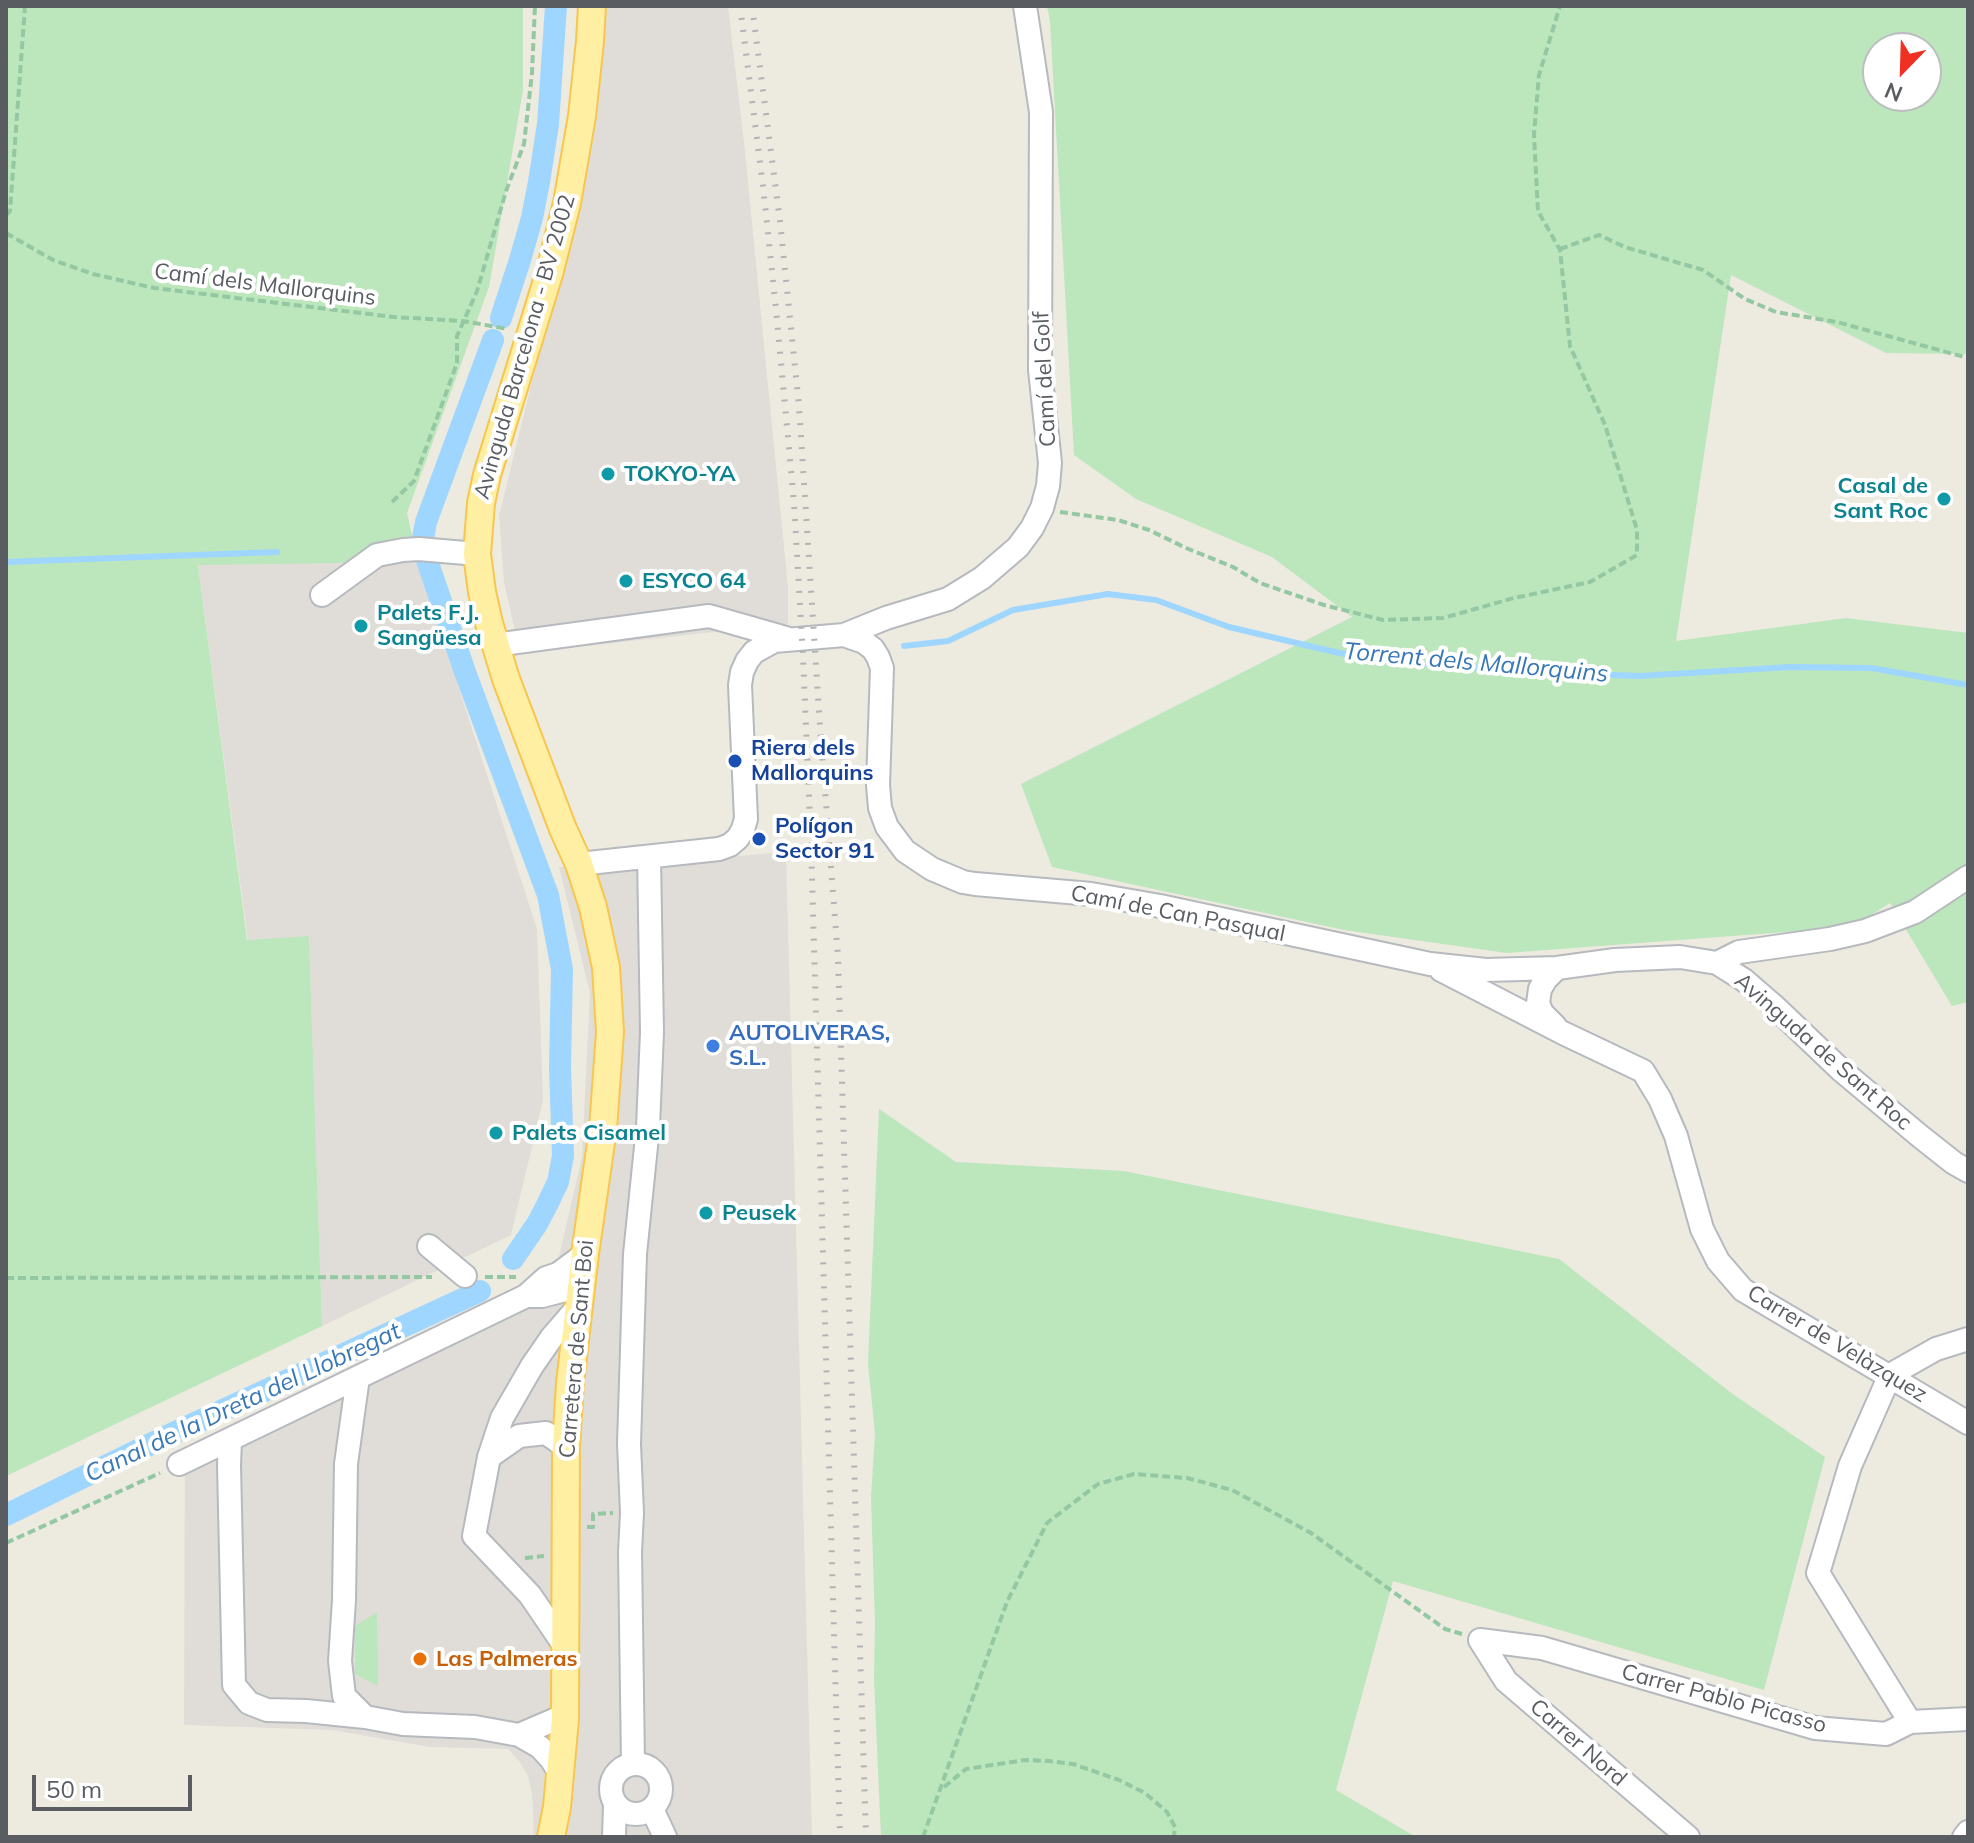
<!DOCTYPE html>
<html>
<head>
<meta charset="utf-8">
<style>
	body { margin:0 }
	#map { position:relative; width:1974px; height:1843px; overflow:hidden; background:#edeae0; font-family:Mulish,sans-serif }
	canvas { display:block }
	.frame { position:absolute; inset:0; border:8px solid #595d62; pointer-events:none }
	.north { position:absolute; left:1862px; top:32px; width:80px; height:80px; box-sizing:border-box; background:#fff; border:2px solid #bdbec0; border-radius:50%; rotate:203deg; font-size:22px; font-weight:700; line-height:32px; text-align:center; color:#595d62 }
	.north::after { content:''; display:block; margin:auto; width:28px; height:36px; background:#f12f22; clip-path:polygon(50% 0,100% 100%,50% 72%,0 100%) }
	.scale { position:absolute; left:32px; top:1775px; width:160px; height:36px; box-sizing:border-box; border:4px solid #595d62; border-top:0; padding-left:10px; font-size:24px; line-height:28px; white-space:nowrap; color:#595d62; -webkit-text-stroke:6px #fff; paint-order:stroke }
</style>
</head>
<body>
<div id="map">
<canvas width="1974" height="1843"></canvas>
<div class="frame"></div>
<div class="north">N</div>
<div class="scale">50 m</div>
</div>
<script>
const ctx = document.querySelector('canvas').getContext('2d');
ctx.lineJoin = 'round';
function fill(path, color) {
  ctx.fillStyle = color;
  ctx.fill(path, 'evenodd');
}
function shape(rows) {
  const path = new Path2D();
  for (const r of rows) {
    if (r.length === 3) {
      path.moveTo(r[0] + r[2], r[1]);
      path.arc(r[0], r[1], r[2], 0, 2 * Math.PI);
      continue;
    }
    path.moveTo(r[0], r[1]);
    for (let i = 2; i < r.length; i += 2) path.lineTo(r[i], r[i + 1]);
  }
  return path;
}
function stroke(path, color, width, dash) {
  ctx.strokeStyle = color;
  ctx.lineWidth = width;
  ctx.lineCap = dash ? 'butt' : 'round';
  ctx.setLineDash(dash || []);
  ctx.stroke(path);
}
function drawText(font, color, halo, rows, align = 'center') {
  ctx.font = font + ' Mulish,sans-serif';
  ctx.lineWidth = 8;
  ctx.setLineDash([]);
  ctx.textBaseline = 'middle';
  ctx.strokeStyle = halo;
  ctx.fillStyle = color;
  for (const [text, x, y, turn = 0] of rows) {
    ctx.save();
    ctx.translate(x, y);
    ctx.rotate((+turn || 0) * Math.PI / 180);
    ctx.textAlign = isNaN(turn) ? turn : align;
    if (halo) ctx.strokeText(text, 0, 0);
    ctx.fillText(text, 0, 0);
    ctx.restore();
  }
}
fill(shape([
	[599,6,728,6,745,152,788,588,788,624,520,653,504,582,499,516,590,145],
	[418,562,537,929,543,1100,511,1235,322,1326,309,936,248,941,198,564],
	[786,852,812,1837,534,1837,532,1794,528,1776,519,1761,508,1749,430,1747,332,1730,184,1725,185,1451,511,1300,558,1261,582,1157,590,993,559,867,656,863]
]), '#e0ddd8');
fill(shape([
	[6,6,523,6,523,90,489,287,407,513,418,562,198,565,247,940,309,936,322,1326,6,1476],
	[1047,6,1968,6,1968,354,1886,353,1731,275,1676,641,1846,618,1968,633,1968,1002,1952,1006,1890,903,1852,927,1507,953,1344,930,1052,867,1021,784,1352,617,1272,557,1136,499,1074,455,1050,21],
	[1878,48,1926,48,1926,96,1878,96],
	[879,1109,956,1162,1124,1171,1559,1259,1734,1395,1825,1457,1764,1690,1393,1581,1336,1790,1416,1837,881,1837,874,1679,875,1623,871,1497,875,1433,868,1364],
	[377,1612,378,1686,355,1674,355,1626]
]), '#bce6bb');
stroke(shape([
	[6,562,277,552],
	[904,646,948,641,1013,610,1108,594,1156,600,1229,627,1339,653,1422,664,1526,672,1639,676,1790,667,1871,668,1968,685]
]), '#9ed6ff', 6);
stroke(shape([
	[501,318,520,260,532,218,539,182,548,124,556,6],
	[423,538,426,522,493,340],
	[427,560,465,672,548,895,562,969,560,1067,563,1156,558,1182,547,1205,537,1224,513,1259],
	[6,1515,165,1437,480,1291]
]), '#9ed6ff', 22);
const minor = shape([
	[322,595,377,555,403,550,419,549,477,554],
	[844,635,886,618,948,599,982,578,1018,547,1032,528,1042,508,1048,486,1050,463,1040,370,1041,112,1025,6],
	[495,645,709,616,786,638],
	[579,864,719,849,730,845,738,838,743,829,746,819,740,685,742,672,747,661,754,652,774,641,844,635,864,642,873,649,878,657,882,668,878,785,880,808,887,827,905,851,932,869,963,882,975,884,1091,894,1160,906,1430,964,1486,970,1557,968,1615,960,1680,957,1717,963,1744,980,1774,1006,1841,1070,1921,1137,1954,1163,1968,1171],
	[1717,963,1739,952,1830,939,1865,931,1915,912,1968,877],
	[1441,970,1563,1033,1643,1071,1660,1099,1676,1136,1702,1229,1718,1261,1743,1290,1968,1423],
	[1555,1026,1542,1013,1538,1003,1540,989,1546,979,1557,968],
	[429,1246,465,1276],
	[526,1296,542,1296,581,1286],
	[358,1377,346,1464,344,1600,340,1661,344,1696,365,1717],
	[230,1440,229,1465,234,1685,249,1703,267,1710,306,1711,365,1717,403,1724,475,1727,519,1735,540,1747,551,1759,560,1773],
	[489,1457,519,1436,546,1433,566,1447],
	[179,1464,526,1296,546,1278,558,1274,585,1254],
	[1480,1640,1542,1648,1815,1728,1886,1734,1910,1722,1968,1719],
	[1480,1640,1506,1681,1688,1837],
	[566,1648,530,1595,474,1536,489,1457,502,1418,532,1366,552,1337,578,1307],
	[1910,1722,1818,1573,1850,1466,1890,1375,1936,1349,1968,1339],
	[519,1735,554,1720,565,1719],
	[636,1789,25],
	[633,1764,630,1552,632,1513,629,1444,635,1254,648,1127,652,1032,649,857],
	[652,1809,665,1837],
	[614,1837,615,1804],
	[1964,1837,1968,1832]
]);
const major = shape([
	[551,1837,557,1807,565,1719,566,1447,570,1383,585,1254,603,1129,610,1032,606,967,593,907,579,864,563,829,506,679,489,623,482,592,477,554,481,503,487,475,549,274,567,203,582,116,590,41,592,6]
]);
stroke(minor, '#b6b9be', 26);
stroke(major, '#f8c64f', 30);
stroke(shape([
	[6,215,10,211,25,6],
	[6,233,53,260,93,274,154,288,394,317,463,321,508,329],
	[1560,249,1599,235,1625,247,1703,270,1745,299,1776,312,1837,322,1968,358],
	[392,502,414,481,457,363,457,336,477,291,506,191,524,144,532,73,535,6],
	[1060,512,1118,520,1149,530,1186,548,1233,567,1260,583,1324,605,1383,620,1443,618,1514,598,1590,582,1637,555,1637,530,1605,425,1570,346,1560,250,1538,211,1534,134,1539,75,1560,6],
	[485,1277,516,1277],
	[6,1278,432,1277],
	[587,1527,593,1527,593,1514,613,1513],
	[6,1543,160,1473],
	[525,1558,544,1556],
	[944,1787,966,1769,1025,1760,1049,1761,1073,1764,1119,1780,1145,1793,1167,1812,1175,1827,1174,1837],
	[923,1837,1007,1602,1047,1523,1098,1484,1134,1474,1187,1478,1232,1490,1311,1533,1445,1629,1462,1634]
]), '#93c8a2', 4, [8, 4]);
stroke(minor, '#fff', 22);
stroke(major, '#ffefa3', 26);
stroke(shape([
	[740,6,763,186,776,309,794,502,803,656,811,843,840,1837],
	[752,6,780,221,799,406,820,727,838,957,866,1837]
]), '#b2b3b3', 6, [2, 10]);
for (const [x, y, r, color] of [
	[608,474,8,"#0f9aa8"],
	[1944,499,8,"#0f9aa8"],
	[626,581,8,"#0f9aa8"],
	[361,626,8,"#0f9aa8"],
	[735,761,8,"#1a4fb4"],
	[759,839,8,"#1a4fb4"],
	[713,1046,8,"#3f7fe0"],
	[496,1133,8,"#0f9aa8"],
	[706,1213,8,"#0f9aa8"],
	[420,1659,8,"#e8710a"]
]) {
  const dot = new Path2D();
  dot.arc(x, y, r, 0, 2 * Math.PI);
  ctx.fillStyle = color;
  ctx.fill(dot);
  stroke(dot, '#fff', 3);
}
drawText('22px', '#595d62', '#fff', [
	["Camí dels Mallorquins",265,285,7],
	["Avinguda Barcelona - BV 2002",525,347,-74],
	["Camí del Golf",1045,379,-93],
	["Camí de Can Pasqual",1178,914,11],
	["Avinguda de Sant Roc",1823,1052,41],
	["Carrer de Velàzquez",1837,1344,31],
	["Carretera de Sant Boi",577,1349,-85],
	["Carrer Pablo Picasso",1724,1699,15],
	["Carrer Nord",1578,1743,41]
]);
drawText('bold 22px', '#0d838f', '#fff', [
	["TOKYO-YA",624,474],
	["Casal de",1928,486,"right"],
	["Sant Roc",1928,511,"right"],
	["ESYCO 64",642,581],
	["Palets F.J.",377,613],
	["Sangüesa",377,638],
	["Palets Cisamel",512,1133],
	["Peusek",722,1213]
], 'left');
drawText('bold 22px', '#164399', '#fff', [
	["Riera dels",751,748],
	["Mallorquins",751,773],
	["Polígon",775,826],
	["Sector 91",775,851]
], 'left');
drawText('bold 22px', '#366cbe', '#fff', [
	["AUTOLIVERAS,",729,1033],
	["S.L.",729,1058]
], 'left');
drawText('bold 22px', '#c56008', '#fff', [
	["Las Palmeras",436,1659]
], 'left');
drawText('italic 24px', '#3877b6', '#fff', [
	["Torrent dels Mallorquins",1476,663,5],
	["Canal de la Dreta del Llobregat",243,1403,-25]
]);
</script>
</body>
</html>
